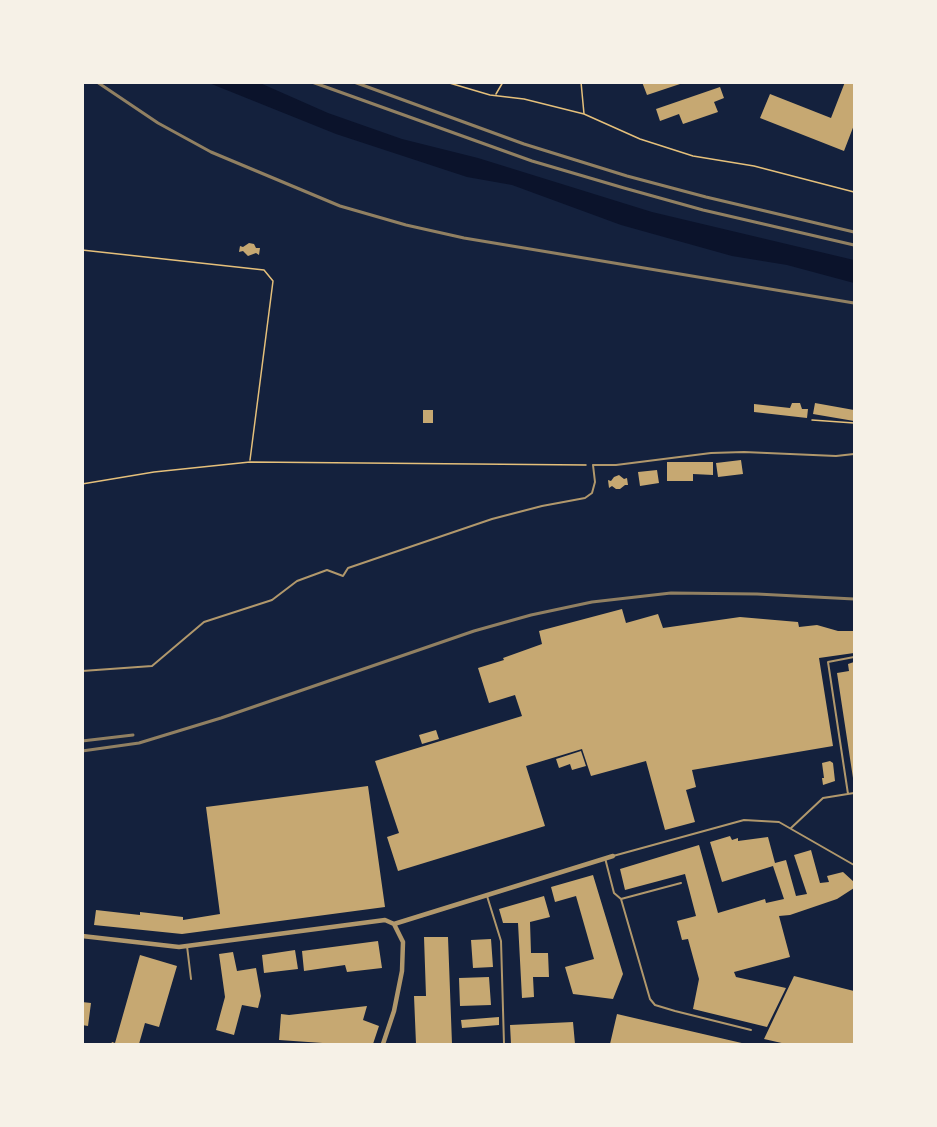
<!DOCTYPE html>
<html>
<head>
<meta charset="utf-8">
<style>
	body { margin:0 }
	#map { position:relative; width:937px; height:1127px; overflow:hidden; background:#14213d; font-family:"Sofia Sans Condensed",sans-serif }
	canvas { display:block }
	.frame { position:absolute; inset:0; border:84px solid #f6f1e7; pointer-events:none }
</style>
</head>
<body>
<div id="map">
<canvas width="937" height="1127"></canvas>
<div class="frame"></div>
</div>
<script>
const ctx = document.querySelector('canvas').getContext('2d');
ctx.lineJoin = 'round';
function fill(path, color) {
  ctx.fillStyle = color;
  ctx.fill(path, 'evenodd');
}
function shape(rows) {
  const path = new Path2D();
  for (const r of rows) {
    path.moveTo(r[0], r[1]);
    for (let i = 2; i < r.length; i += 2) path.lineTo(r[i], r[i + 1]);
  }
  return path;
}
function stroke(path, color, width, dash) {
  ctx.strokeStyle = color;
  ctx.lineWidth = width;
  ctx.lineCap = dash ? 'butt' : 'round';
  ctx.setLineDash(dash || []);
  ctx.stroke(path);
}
fill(shape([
	[209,83,260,83,328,113,402,139,478,158,652,212,854,260,854,283,787,265,732,256,621,225,512,185,467,177,336,134]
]), '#0b132b');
fill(shape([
	[642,82,683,82,683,83,647,95],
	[845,82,854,82,854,125,844,151,760,118,770,94,831,118],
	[720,87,724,98,714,102,718,112,683,124,679,114,660,121,656,109],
	[249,243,254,244,256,248,260,248,259,255,256,253,248,256,243,251,239,252,240,246,243,247],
	[792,403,800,403,802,409,808,409,807,418,754,412,754,404,790,408],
	[815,403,854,410,854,421,813,414],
	[423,410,433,410,433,423,423,423],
	[741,460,743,474,718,477,716,463],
	[667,462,713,462,713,475,693,474,693,481,667,481],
	[657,470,659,483,640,486,638,472],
	[619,475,624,479,627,478,628,485,625,485,620,489,616,489,612,486,609,488,608,480,611,481,614,477],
	[622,609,626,623,658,614,663,628,740,617,798,622,799,627,817,625,838,631,854,631,854,653,819,658,833,746,692,770,696,787,686,790,695,822,665,830,646,761,591,776,582,749,526,766,545,826,398,871,387,837,399,833,375,761,522,716,515,695,489,703,478,668,504,660,503,658,542,644,539,631],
	[854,662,854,778,853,778,837,673,849,671,848,664],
	[436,730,439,739,422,744,419,735],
	[581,751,586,766,572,770,570,764,559,768,556,759],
	[830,761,833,763,835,781,823,785,822,778,824,778,822,763],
	[368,786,385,907,182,934,94,925,96,910,140,915,140,912,183,917,183,920,220,914,206,807],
	[730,836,732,840,738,838,738,841,768,837,775,863,786,860,796,896,807,894,794,855,811,850,820,883,829,882,827,876,843,872,854,882,854,888,837,899,790,915,779,916,790,957,734,972,736,977,786,988,767,1027,693,1009,699,979,688,939,682,940,677,921,696,916,685,874,625,890,620,869,699,845,718,913,765,899,766,903,784,899,773,866,722,882,710,842],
	[593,875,623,974,613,999,573,994,565,967,594,959,576,896,555,902,551,887],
	[544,896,550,917,530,922,531,953,548,953,549,977,533,977,534,997,522,998,518,923,503,923,499,909],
	[424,937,448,937,452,1044,416,1044,414,996,426,996],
	[491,939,493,967,473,968,471,940],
	[378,941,382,968,347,972,345,965,304,971,302,951],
	[295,950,298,969,264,973,262,955],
	[233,952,237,971,256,968,261,996,258,1008,242,1005,234,1035,216,1030,225,997,219,954],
	[140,955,177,966,159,1027,145,1023,139,1044,111,1044,112,1042,115,1043],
	[794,976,854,991,854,1044,786,1044,764,1039],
	[489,977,491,1005,460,1006,459,978],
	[82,1002,91,1003,88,1026,82,1025],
	[367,1006,363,1020,379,1026,373,1044,337,1044,279,1040,281,1014,289,1015],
	[617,1014,746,1044,610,1044],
	[499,1017,499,1025,462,1028,461,1020],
	[573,1022,575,1044,511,1044,510,1025]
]), '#c6a872');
stroke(shape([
	[446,82,490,95,524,99,584,114,640,139,693,156,754,166,854,192],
	[581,82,584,114],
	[496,94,503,82],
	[82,250,264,270,273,281,250,460],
	[812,420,854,423],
	[82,484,154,472,250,462,586,465]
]), '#e5c07b', 1.5);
stroke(shape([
	[82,671,152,666,204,622,272,600,297,581,327,570,343,576,348,568,492,519,542,506,585,498,592,493,595,482,593,465,616,465,711,453,744,452,836,456,854,454],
	[848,794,828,662,854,657],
	[791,828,823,798,854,793],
	[613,856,744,820,779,822,854,865],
	[605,858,614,893,621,899,681,883],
	[487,896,501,941,504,1044],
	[621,899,650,999,655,1005,675,1011,751,1030],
	[187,946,191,979]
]), '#b1986c', 2);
stroke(shape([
	[82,936,179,947,385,920,394,924,613,856],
	[383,1044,394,1011,402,971,403,942,394,924]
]), '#b1986c', 4.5);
stroke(shape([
	[97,82,158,123,211,152,340,206,406,225,464,238,854,303],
	[312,82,532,161,624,188,703,210,854,245],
	[354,82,524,144,627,176,706,197,854,232],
	[82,741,133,735],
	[82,751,139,743,221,718,474,631,531,615,592,602,671,593,757,594,854,599]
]), '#918062', 3);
</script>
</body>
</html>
